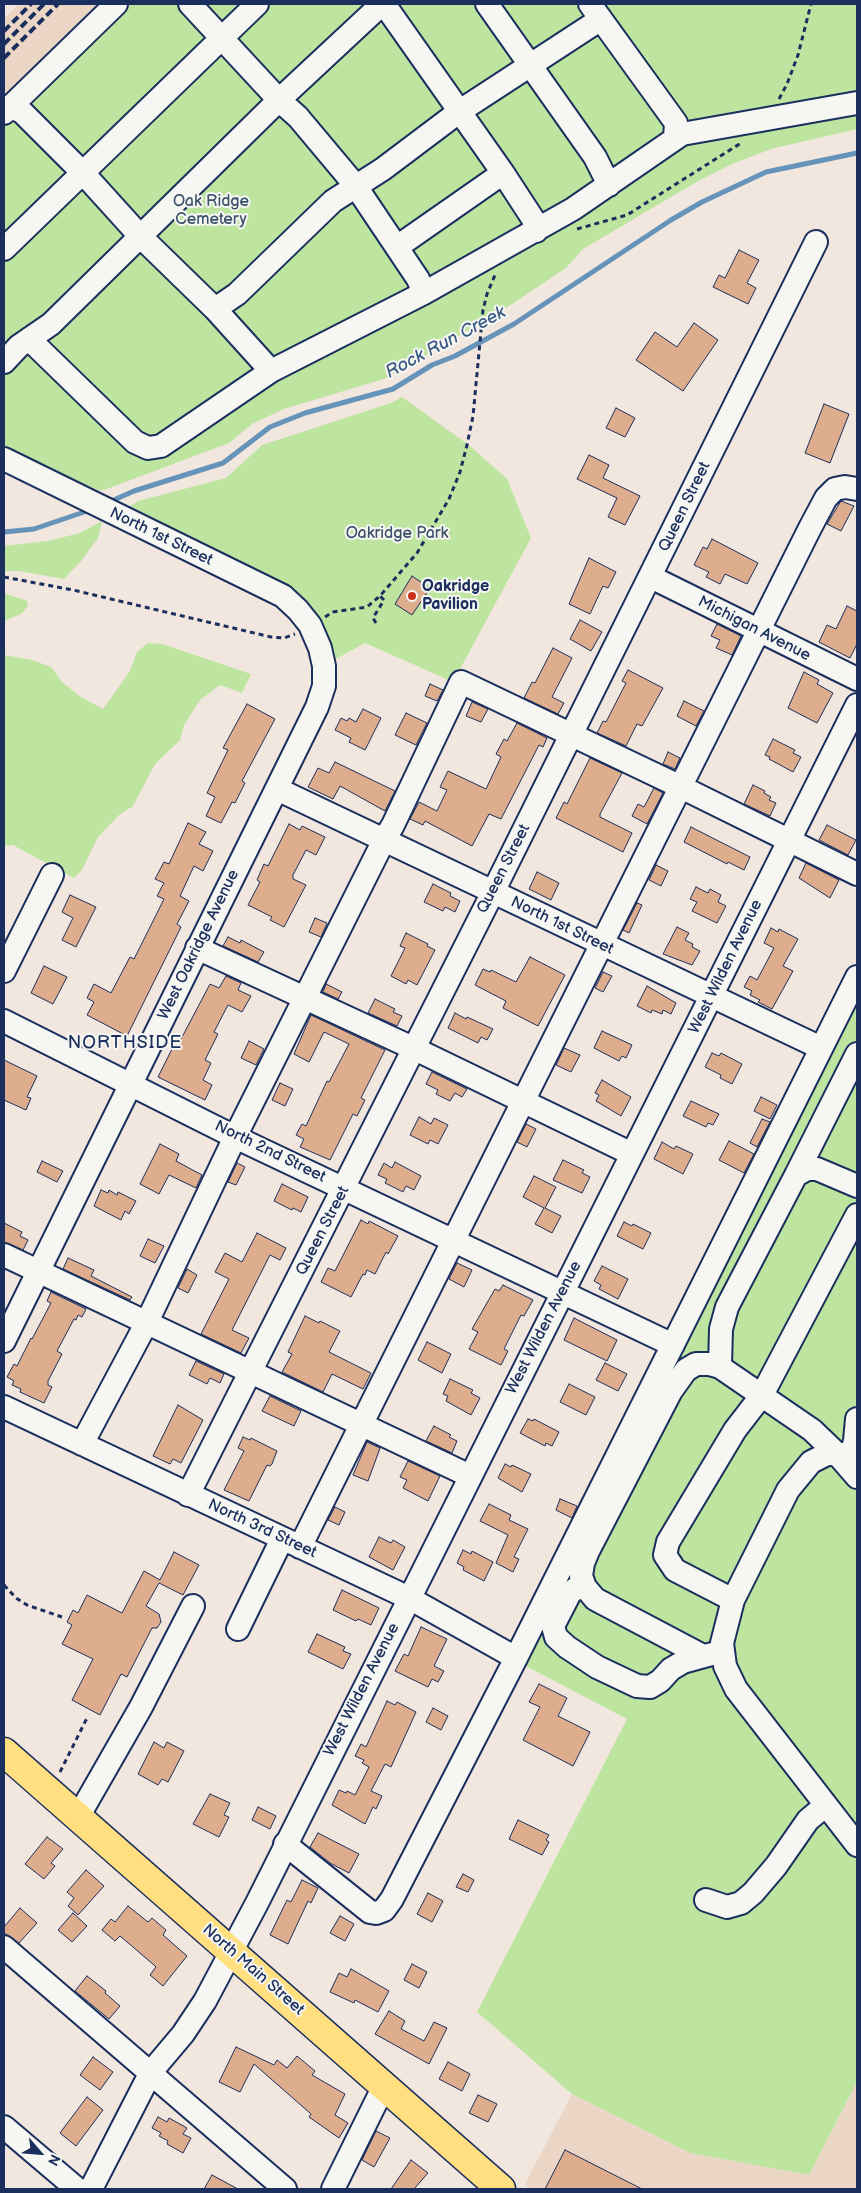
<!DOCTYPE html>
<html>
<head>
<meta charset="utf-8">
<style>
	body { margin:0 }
	#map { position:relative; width:861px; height:2193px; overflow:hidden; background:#f1e7de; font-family:"Balsamiq Sans",sans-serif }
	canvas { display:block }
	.frame { position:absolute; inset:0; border:5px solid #1b2f5e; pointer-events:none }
	.north { position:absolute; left:15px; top:2128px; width:50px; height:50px; -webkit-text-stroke:4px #f6f6f2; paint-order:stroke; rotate:117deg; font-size:14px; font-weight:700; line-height:20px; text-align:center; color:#1b2f5e }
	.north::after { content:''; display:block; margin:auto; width:18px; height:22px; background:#1b2f5e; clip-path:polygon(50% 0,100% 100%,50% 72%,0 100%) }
</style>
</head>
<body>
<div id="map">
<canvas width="861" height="2193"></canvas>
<div class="frame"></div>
<div class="north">N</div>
</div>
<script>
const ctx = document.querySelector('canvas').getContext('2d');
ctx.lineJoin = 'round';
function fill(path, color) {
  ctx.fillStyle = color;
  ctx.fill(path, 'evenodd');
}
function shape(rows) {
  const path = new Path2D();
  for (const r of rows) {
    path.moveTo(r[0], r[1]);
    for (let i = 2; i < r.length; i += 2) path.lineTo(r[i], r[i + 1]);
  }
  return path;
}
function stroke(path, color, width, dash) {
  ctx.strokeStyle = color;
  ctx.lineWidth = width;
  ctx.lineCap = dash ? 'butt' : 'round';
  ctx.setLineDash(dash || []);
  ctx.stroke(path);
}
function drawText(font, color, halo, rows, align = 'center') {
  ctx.font = font + ' "Balsamiq Sans",sans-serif';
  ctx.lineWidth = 4;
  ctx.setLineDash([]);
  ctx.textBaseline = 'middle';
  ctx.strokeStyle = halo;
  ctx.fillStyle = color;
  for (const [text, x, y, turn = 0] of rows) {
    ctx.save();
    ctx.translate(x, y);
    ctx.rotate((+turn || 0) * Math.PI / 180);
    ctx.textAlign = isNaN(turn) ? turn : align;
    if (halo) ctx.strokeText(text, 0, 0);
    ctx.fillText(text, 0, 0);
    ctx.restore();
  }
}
fill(shape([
	[19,4,103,4,4,99,4,18],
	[857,2082,857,2189,530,2189,525,2184,572,2094,690,2153,809,2175]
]), '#ebd6c6');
fill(shape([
	[103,4,857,4,857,129,771,149,732,164,698,181,583,249,566,268,503,310,387,378,284,409,252,424,229,443,104,490,99,490,42,468,4,450,4,99],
	[402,397,470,446,507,479,531,538,453,682,365,643,334,660,327,633,310,606,296,592,130,506,138,501,226,478,262,445,391,403],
	[102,521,98,538,82,560,64,579,19,571,4,571,4,546,48,541,80,533],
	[4,593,27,601,28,606,21,614,4,621],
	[148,643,162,644,251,674,242,693,220,685,200,700,184,725,180,740,155,764,133,806,119,815,98,837,82,870,74,878,13,845,4,846,4,655,32,660,51,667,63,683,81,697,103,709,130,671,137,652],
	[857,991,857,2082,809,2175,690,2153,572,2094,477,2012,627,1719,522,1664]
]), '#bee5a0');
stroke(shape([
	[107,503,134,491,223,463,270,427,305,413,393,389,432,365,455,356,514,324,671,220,702,202,766,172,857,153],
	[4,532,34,529,90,510]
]), '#6593ba', 5);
const building = shape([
	[739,250,759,260,747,283,756,288,748,304,713,287,719,275,725,278,739,250],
	[694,323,718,340,683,391,636,360,655,332,677,347,694,323],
	[824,404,849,414,830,463,805,453,824,404],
	[616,408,635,418,625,437,606,428,616,408],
	[589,455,609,465,603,478,640,496,625,525,608,517,617,498,577,479,589,455],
	[841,501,854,506,841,531,827,524,841,501],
	[712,539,758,563,747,584,725,574,720,584,706,577,709,572,694,565,703,547,707,549,712,539],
	[589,558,616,572,608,588,603,586,590,614,569,604,589,558],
	[412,576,430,588,412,615,395,604,412,576],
	[847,606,857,611,857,644,850,658,819,642,827,625,836,629,847,606],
	[580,620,602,632,591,651,570,639,580,620],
	[717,624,741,636,732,655,716,648,720,640,711,636,717,624],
	[553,648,572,658,552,697,564,703,558,714,524,698,532,682,535,683,553,648],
	[628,670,663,688,642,726,637,724,626,746,597,733,603,721,606,722,626,683,622,681,628,670],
	[804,672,819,680,817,684,833,693,817,723,788,708,804,672],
	[430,684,443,690,437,701,425,696,430,684],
	[684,701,704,711,696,726,677,716,684,701],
	[472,702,488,709,481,722,466,716,472,702],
	[247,704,275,719,242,781,245,783,235,803,232,802,221,823,206,816,215,797,207,793,228,750,223,748,247,704],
	[363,709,381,718,365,750,349,742,351,738,335,730,341,718,347,721,349,718,356,722,363,709],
	[406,713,427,723,416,745,395,735,406,713],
	[517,723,547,738,543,747,539,745,501,819,489,814,472,846,425,821,423,825,410,819,419,802,437,811,447,790,440,787,448,771,486,789,501,757,496,754,504,739,507,741,517,723],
	[773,739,795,750,793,753,801,757,793,772,769,759,770,757,765,755,773,739],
	[668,752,680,758,675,769,663,764,668,752],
	[590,758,622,773,600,814,600,817,632,833,623,852,556,818,564,802,567,804,590,758],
	[335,762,395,791,385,811,340,786,333,799,308,787,318,768,329,773,335,762],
	[753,785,765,791,764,793,771,797,769,800,776,803,770,816,744,804,753,785],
	[654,788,663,793,647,824,632,816,638,804,644,807,654,788],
	[188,823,206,832,199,844,213,851,203,871,194,866,180,896,189,901,177,924,181,927,127,1036,87,1015,94,1002,87,998,94,984,111,993,130,957,134,959,164,899,157,896,164,883,155,879,164,862,169,864,188,823],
	[289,824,300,830,302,826,325,837,316,855,306,850,293,875,293,879,306,885,284,927,270,920,272,917,248,905,260,882,257,880,264,864,268,866,289,824],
	[827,825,856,840,848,855,819,840,827,825],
	[691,827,750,857,744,870,728,862,727,864,684,842,691,827],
	[806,863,839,880,830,898,799,878,806,863],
	[656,865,668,871,661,886,649,880,656,865],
	[537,872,559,883,551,900,529,889,537,872],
	[433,884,451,893,450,896,460,901,455,912,445,907,443,911,424,902,433,884],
	[696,887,708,893,710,889,721,895,718,902,726,906,717,923,692,911,697,902,690,899,696,887],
	[70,895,96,907,76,947,62,940,73,918,62,912,70,895],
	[637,903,642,905,629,933,623,930,637,903],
	[315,918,327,923,321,937,309,932,315,918],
	[677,927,689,933,685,940,693,944,692,947,700,951,692,965,663,954,677,927],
	[771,928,778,932,779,929,798,939,783,966,793,971,772,1009,758,1002,760,1000,750,995,752,991,744,987,750,976,757,980,774,948,764,943,771,928],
	[406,933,428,944,427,946,435,950,417,985,408,980,406,984,391,976,405,948,400,946,406,933],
	[228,937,240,943,241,940,264,952,258,962,223,946,228,937],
	[530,957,565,975,538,1026,503,1008,506,1001,475,985,483,969,490,972,491,970,516,982,530,957],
	[44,966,67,977,53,1004,31,993,44,966],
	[603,972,612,976,603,992,595,988,603,972],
	[226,976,241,983,238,990,251,996,242,1012,228,1005,214,1032,218,1034,205,1060,211,1063,203,1080,212,1085,205,1100,158,1077,178,1037,181,1039,210,984,219,988,226,976],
	[326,984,342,992,338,999,323,992,326,984],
	[647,986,676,1003,671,1014,663,1010,662,1014,652,1010,651,1013,637,1006,647,986],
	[375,999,395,1009,393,1012,402,1016,397,1026,368,1013,375,999],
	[455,1013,466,1019,467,1017,493,1029,487,1040,481,1037,478,1043,448,1028,455,1013],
	[311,1015,385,1050,361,1098,365,1100,357,1116,353,1114,330,1160,300,1147,304,1139,296,1135,302,1124,306,1126,327,1081,329,1082,349,1044,324,1032,309,1062,294,1054,311,1015],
	[602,1031,632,1045,626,1058,622,1056,619,1061,594,1048,602,1031],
	[249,1041,264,1049,256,1065,241,1058,249,1041],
	[564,1048,580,1055,571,1072,556,1065,564,1048],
	[712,1053,719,1056,721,1053,742,1064,732,1084,720,1078,721,1075,705,1067,712,1053],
	[4,1060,37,1076,27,1097,31,1098,26,1110,4,1100,4,1060],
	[432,1072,467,1089,462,1097,455,1093,450,1101,436,1094,438,1090,426,1084,432,1072],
	[602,1080,631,1097,621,1116,596,1101,599,1095,595,1093,602,1080],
	[280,1083,293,1089,285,1106,272,1100,280,1083],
	[761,1097,777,1105,770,1119,754,1111,761,1097],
	[691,1101,719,1114,713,1125,708,1123,706,1127,683,1116,691,1101],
	[419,1117,431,1124,434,1118,448,1125,438,1144,430,1140,428,1144,410,1135,419,1117],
	[762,1119,770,1122,757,1147,750,1143,762,1119],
	[526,1124,536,1129,527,1147,517,1142,526,1124],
	[729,1141,754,1154,744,1173,719,1160,729,1141],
	[662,1142,674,1149,676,1146,693,1154,683,1174,654,1159,662,1142],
	[160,1144,179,1154,176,1161,202,1175,196,1188,169,1175,159,1194,140,1184,160,1144],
	[563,1160,584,1170,582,1173,590,1177,582,1193,553,1180,563,1160],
	[42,1161,63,1171,57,1182,37,1172,42,1161],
	[395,1162,421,1176,414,1190,406,1186,403,1192,385,1183,387,1179,378,1175,384,1163,392,1168,395,1162],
	[237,1163,245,1167,236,1185,228,1182,237,1163],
	[534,1176,556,1187,545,1208,561,1216,552,1233,535,1224,544,1208,523,1197,534,1176],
	[282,1184,308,1197,301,1212,293,1208,292,1210,274,1201,282,1184],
	[101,1190,108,1193,109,1190,117,1195,118,1192,136,1201,129,1214,125,1211,121,1220,94,1206,101,1190],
	[361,1220,368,1224,369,1221,398,1236,388,1254,386,1252,375,1274,367,1270,365,1275,363,1274,351,1297,321,1282,328,1268,335,1271,361,1220],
	[624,1222,632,1226,633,1224,651,1233,643,1249,617,1236,624,1222],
	[4,1223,22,1232,20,1236,28,1240,23,1250,4,1242,4,1223],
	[257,1233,286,1248,280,1260,270,1255,232,1330,249,1338,241,1353,201,1334,229,1279,215,1272,225,1253,242,1262,257,1233],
	[148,1239,164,1246,155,1263,140,1256,148,1239],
	[68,1258,94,1270,91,1276,132,1297,130,1300,63,1269,68,1258],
	[457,1263,472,1270,464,1287,449,1279,457,1263],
	[602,1266,628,1279,618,1299,599,1289,601,1285,594,1281,602,1266],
	[187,1269,197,1275,188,1293,178,1288,187,1269],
	[503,1285,533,1300,524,1316,521,1315,504,1349,508,1351,501,1365,469,1349,478,1332,472,1329,495,1289,499,1291,503,1285],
	[51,1292,86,1309,82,1317,78,1315,76,1320,74,1319,57,1351,62,1354,48,1381,48,1385,52,1387,44,1403,20,1392,21,1389,12,1385,14,1381,7,1377,14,1364,17,1366,31,1338,32,1339,51,1303,47,1301,51,1292],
	[305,1316,319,1323,320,1321,340,1331,329,1352,371,1373,363,1389,332,1374,323,1392,282,1372,292,1354,288,1352,305,1316],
	[574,1318,617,1340,607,1361,564,1340,574,1318],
	[427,1342,451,1354,442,1373,418,1360,427,1342],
	[196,1361,224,1374,220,1383,210,1378,207,1384,189,1375,196,1361],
	[605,1363,627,1374,618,1391,596,1380,605,1363],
	[450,1379,473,1390,471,1393,480,1398,471,1415,446,1401,448,1396,443,1394,450,1379],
	[569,1384,595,1397,586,1415,560,1402,569,1384],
	[270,1396,301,1411,294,1426,262,1411,270,1396],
	[178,1405,203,1420,181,1463,173,1459,170,1464,153,1456,178,1405],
	[528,1419,533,1421,534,1419,559,1432,552,1446,546,1443,545,1446,520,1433,528,1419],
	[434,1426,451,1435,449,1437,457,1441,452,1453,426,1441,434,1426],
	[243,1437,250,1440,251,1438,277,1451,272,1464,270,1466,267,1465,249,1501,224,1490,244,1451,238,1448,243,1437],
	[367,1442,380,1448,368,1481,353,1475,367,1442],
	[408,1461,440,1476,428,1501,403,1488,407,1480,400,1477,408,1461],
	[505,1464,511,1467,512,1465,531,1474,522,1492,498,1478,505,1464],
	[560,1499,577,1506,572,1518,556,1510,560,1499],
	[489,1504,511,1515,509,1520,528,1529,514,1557,519,1559,513,1572,496,1563,508,1535,480,1521,489,1504],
	[335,1507,345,1512,339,1525,328,1520,335,1507],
	[379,1537,391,1543,393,1540,405,1547,393,1570,369,1557,379,1537],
	[463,1550,471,1554,472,1551,493,1562,484,1581,463,1570,464,1567,457,1563,463,1550],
	[174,1552,199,1565,183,1595,159,1583,146,1606,159,1614,161,1622,157,1628,152,1628,127,1677,121,1674,100,1715,72,1700,93,1659,62,1644,72,1625,67,1622,73,1610,78,1613,87,1595,122,1613,144,1571,160,1580,174,1552],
	[342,1590,379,1608,371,1625,358,1619,356,1621,333,1610,342,1590],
	[421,1627,447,1639,434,1666,444,1671,438,1682,432,1679,428,1687,395,1671,404,1654,408,1656,421,1627],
	[317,1634,345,1647,343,1651,351,1654,343,1669,308,1652,317,1634],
	[539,1684,567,1698,558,1716,590,1732,573,1766,523,1740,540,1707,529,1702,539,1684],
	[387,1701,395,1705,397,1702,416,1712,391,1767,385,1764,371,1791,382,1796,376,1809,373,1807,365,1824,332,1805,339,1790,346,1793,347,1791,355,1795,369,1767,362,1763,364,1760,355,1756,361,1744,366,1747,387,1701],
	[433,1708,448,1716,441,1730,426,1722,433,1708],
	[154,1742,164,1748,167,1742,184,1751,168,1782,162,1779,158,1785,138,1774,154,1742],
	[210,1794,230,1803,224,1815,229,1817,219,1837,193,1824,210,1794],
	[258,1807,276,1816,270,1829,252,1820,258,1807],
	[518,1820,549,1835,546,1840,549,1842,542,1855,509,1839,518,1820],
	[318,1833,359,1854,349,1873,330,1863,310,1847,318,1833],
	[47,1837,63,1849,51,1863,55,1866,44,1879,25,1864,47,1837],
	[86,1870,104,1886,78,1915,68,1906,74,1898,67,1892,86,1870],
	[463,1874,474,1880,468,1892,456,1887,463,1874],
	[302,1880,318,1888,311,1903,308,1901,288,1944,270,1935,287,1900,291,1902,302,1880],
	[428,1893,443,1901,432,1922,417,1914,428,1893],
	[128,1906,148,1922,152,1918,166,1930,163,1935,187,1956,163,1986,150,1975,156,1967,154,1965,120,1936,115,1941,102,1930,111,1919,115,1922,128,1906],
	[20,1908,37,1923,19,1943,4,1933,4,1927,20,1908],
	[73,1913,87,1926,72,1942,58,1930,73,1913],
	[340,1916,354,1924,345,1941,330,1933,340,1916],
	[412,1964,427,1972,419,1988,404,1980,412,1964],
	[351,1969,389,1991,378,2012,355,2000,354,2003,330,1992,339,1973,347,1977,351,1969],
	[87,1976,106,1991,105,1993,120,2006,109,2019,75,1991,87,1976],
	[389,2011,405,2021,401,2029,424,2041,434,2022,447,2028,429,2064,375,2034,389,2011],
	[236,2047,274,2065,277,2060,287,2068,297,2056,315,2071,312,2075,345,2094,335,2115,348,2123,339,2138,309,2117,311,2114,254,2064,240,2092,219,2082,236,2047],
	[93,2057,113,2072,100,2090,80,2075,93,2057],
	[448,2062,470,2074,462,2091,439,2079,448,2062],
	[478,2095,497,2104,488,2122,469,2113,478,2095],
	[87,2097,103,2110,76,2146,60,2133,87,2097],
	[158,2117,167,2122,169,2118,187,2128,183,2134,191,2138,183,2153,167,2144,168,2141,159,2136,161,2133,152,2128,158,2117],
	[376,2131,390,2138,374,2167,362,2160,376,2131],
	[565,2150,642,2189,545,2189,565,2150],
	[411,2160,428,2173,414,2189,391,2189,411,2160],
	[212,2175,238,2189,204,2189,212,2175]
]);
fill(building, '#ddad8e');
stroke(building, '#1b2f5e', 1);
const minor = shape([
	[190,4,279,100,298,117,355,185,418,279,424,293],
	[384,4,503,173,533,219,536,231],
	[487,4,595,157,609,185],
	[590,4,676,123,675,138],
	[11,107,22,112,83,173,140,236,215,309,271,371],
	[4,113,116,4],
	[397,247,503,173],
	[4,249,257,4],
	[215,309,237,294,333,201,383,169,460,111,601,19],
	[29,339,135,442,148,448,161,446,271,371,424,293,573,209,682,134,857,103],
	[4,362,19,346,51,324,279,100,382,4],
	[4,459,283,596,298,610,310,625,320,648,324,666,324,686,317,707,4,1341],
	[651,577,857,679],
	[277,789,821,1048],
	[197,948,415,1049,632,1154],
	[4,971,52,875],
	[4,1021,235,1137,673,1345],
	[796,1175,857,1054],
	[4,1255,470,1476],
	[720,1367,721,1329,727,1307,796,1175,807,1169,817,1169,857,1186],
	[4,1407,409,1598,516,1658],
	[857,1419,855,1441,852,1452,845,1454,827,1454,811,1462,788,1490,733,1600,722,1643,725,1666,736,1689,857,1845],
	[82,1444,147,1322,235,1137,384,840,393,825,461,682,681,787,857,874],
	[188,1495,493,892,816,242],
	[300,1547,810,528,826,498,835,489,845,487,857,489],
	[583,1583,570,1593,553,1626,556,1637,567,1647,597,1667,637,1686,650,1687,660,1681,671,1669,683,1662,712,1654],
	[733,1600,675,1570,665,1555,668,1542,735,1430,762,1395,857,1215],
	[238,1629,282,1539],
	[703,1656,595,1599,585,1587,581,1576,583,1563,588,1551,671,1391,686,1370,696,1364,709,1364,720,1367,812,1430,837,1454,857,1477],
	[78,1817,141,1707,193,1606],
	[285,1844,370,1912,376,1913,384,1910,392,1899,516,1658,857,977],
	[706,1900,727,1907,741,1903,753,1893,776,1866,808,1820,826,1805],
	[4,1947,285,2189],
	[4,2127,77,2189],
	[91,2189,151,2072,183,2034,205,2001,257,1903,857,705],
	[333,2189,384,2086]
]);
const major = shape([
	[4,1752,501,2189]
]);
stroke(minor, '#1b2f5e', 26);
stroke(major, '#1b2f5e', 31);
stroke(shape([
	[779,99,787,84,798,55,811,4],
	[577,229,627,215,741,143],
	[4,577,73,590,271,637,284,638,295,634],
	[325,617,333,612,367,607,380,596,417,553,449,499,460,472,467,445,473,416,483,310,487,294,495,275],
	[376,623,373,618,384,600,380,596],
	[4,1585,16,1598,27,1605,62,1617],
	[60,1772,88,1716]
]), '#1b2f5e', 3, [5, 4]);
stroke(minor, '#f6f6f2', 22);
stroke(major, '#ffdf80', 28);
stroke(shape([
	[4,31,31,4],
	[4,44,44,4],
	[4,58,58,4]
]), '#1b2f5e', 4, [8, 4]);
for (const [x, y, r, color] of [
	[412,596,5,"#c8321e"]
]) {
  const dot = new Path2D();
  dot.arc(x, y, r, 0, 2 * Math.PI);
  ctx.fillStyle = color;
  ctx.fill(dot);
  stroke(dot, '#f6f6f2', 2);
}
drawText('16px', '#3c536b', '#f6f6f2', [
	["Oak Ridge",211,202],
	["Cemetery",211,220],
	["Oakridge Park",397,534]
]);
drawText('16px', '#1b2f5e', '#f6f6f2', [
	["Queen Street",685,507,-64],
	["North 1st Street",161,537,26],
	["Michigan Avenue",754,629,27],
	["Queen Street",504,869,-63],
	["North 1st Street",562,926,26],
	["West Oakridge Avenue",199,945,-64],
	["West Wilden Avenue",726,967,-64],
	["North 2nd Street",270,1152,26],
	["Queen Street",323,1231,-63],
	["West Wilden Avenue",544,1328,-63],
	["North 3rd Street",262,1529,25],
	["West Wilden Avenue",362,1690,-63],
	["North Main Street",253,1970,41]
]);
drawText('bold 16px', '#1b2f5e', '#f6f6f2', [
	["Oakridge",422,587],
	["Pavilion",422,605]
], 'left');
drawText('italic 18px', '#3a5984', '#f6f6f2', [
	["Rock Run Creek",446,343,-28]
]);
ctx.letterSpacing = '1px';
drawText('18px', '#1b2f5e', '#f6f6f2', [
	["NORTHSIDE",125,1043]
]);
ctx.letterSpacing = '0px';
</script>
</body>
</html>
